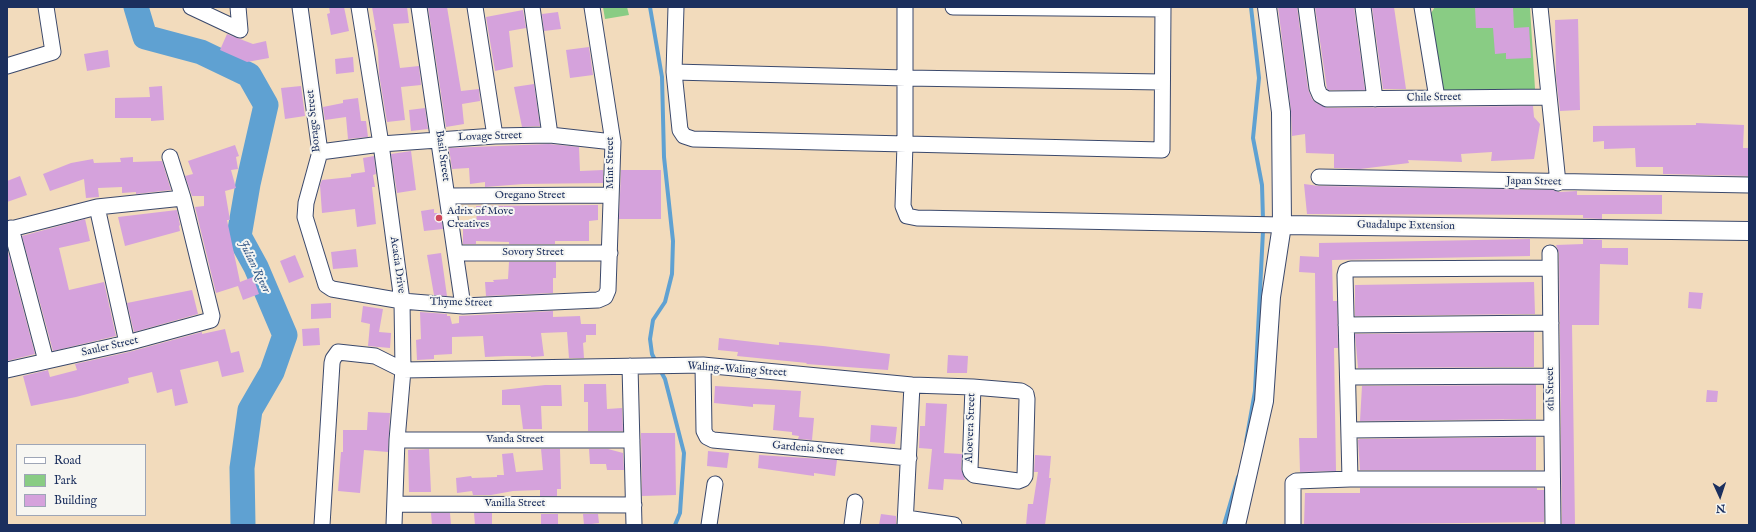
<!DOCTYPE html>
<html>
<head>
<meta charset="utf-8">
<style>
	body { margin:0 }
	#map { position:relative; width:1756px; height:532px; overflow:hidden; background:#f2dbbc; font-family:"IM FELL English",serif }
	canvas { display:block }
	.frame { position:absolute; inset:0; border:8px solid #1b2f5e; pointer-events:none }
	.legend { position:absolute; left:16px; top:444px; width:130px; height:72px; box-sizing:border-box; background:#f6f6f2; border:1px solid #9ea6b7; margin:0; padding:5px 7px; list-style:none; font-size:12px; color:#1b2f5e }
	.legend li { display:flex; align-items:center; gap:8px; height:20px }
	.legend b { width:20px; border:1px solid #9ea6b7 }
	.north { position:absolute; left:1700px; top:476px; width:40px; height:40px; -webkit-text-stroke:3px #f6f6f2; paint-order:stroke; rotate:177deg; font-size:11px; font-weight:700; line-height:16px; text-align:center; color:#1b2f5e }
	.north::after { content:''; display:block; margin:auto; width:14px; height:18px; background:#1b2f5e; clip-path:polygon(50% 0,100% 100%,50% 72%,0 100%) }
</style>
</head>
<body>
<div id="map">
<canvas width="1756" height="532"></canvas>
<div class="frame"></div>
<ul class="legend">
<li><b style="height:5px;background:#fff"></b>Road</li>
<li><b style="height:11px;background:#89cc84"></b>Park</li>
<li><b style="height:11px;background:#d5a2dc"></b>Building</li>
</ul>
<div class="north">N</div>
</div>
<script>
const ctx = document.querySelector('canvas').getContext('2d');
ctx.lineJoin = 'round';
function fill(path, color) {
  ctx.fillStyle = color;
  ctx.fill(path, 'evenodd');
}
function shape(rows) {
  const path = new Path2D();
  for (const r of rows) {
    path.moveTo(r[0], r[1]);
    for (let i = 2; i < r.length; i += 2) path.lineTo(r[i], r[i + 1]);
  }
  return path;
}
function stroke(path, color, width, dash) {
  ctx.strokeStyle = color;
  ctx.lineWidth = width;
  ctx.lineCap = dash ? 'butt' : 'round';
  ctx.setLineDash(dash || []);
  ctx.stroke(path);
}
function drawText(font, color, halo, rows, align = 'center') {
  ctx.font = font + ' "IM FELL English",serif';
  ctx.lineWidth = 4;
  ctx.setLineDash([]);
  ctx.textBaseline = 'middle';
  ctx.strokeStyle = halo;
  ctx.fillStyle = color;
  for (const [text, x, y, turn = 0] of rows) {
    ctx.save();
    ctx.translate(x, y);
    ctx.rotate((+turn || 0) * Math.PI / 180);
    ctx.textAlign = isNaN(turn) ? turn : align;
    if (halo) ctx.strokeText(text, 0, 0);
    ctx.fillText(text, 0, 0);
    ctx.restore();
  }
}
fill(shape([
	[603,7,627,7,629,15,605,19],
	[1435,7,1530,7,1535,89,1440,91,1429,16]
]), '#89cc84');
stroke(shape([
	[650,7,662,77,664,157,673,241,672,274,665,302,653,320,650,339,652,354,656,362],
	[1251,7,1259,78,1253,138,1262,185,1263,219],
	[659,368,665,379,684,453,680,513,675,525],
	[1246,442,1255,391,1263,231],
	[1224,525,1238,477]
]), '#5fa1d2', 4);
stroke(shape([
	[136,7,145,37,201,52,249,75,266,105,248,184,239,236,256,267,285,335,272,372,250,410,242,468,243,525]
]), '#5fa1d2', 25);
fill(shape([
	[329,7,344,7,349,31,331,35,327,14,330,13],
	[372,7,407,7,409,23,393,24,400,68,419,66,421,85,401,87,405,120,387,122,379,74,378,50,374,30,376,30],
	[428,7,447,7,461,91,479,89,480,101,462,104,464,124,446,127],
	[1278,7,1297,7,1308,89,1312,99,1316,103,1327,108,1533,106,1534,117,1540,124,1534,159,1491,161,1492,152,1461,154,1462,162,1408,160,1409,163,1360,169,1334,168,1334,154,1306,153,1305,134,1292,136,1291,111],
	[1315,7,1354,7,1365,90,1329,90,1327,89],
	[1372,7,1394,7,1406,89,1383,89],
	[1475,7,1513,7,1514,28,1529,27,1531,58,1506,59,1506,53,1495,54,1493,28,1476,28],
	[523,10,526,28,509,31,513,67,495,71,486,17],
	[558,12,561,29,544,31,542,14],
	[1578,19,1580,110,1560,111,1556,77,1555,20],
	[227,34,253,44,266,41,269,58,247,62,220,50],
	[589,47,593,75,570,78,566,50],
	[108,50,110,67,87,71,84,54],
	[353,57,354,72,336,74,335,59],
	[534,84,540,126,522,127,514,87],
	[162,86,164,120,151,121,151,118,115,118,115,98,150,97,149,87],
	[301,86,305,116,285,119,281,88],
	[358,98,361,121,366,121,368,137,348,139,346,117,325,120,323,107,343,103,343,100],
	[425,108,428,129,411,131,409,110],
	[1696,123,1744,125,1743,148,1749,148,1749,176,1663,174,1663,167,1636,167,1635,148,1604,149,1604,141,1593,142,1593,126,1696,125],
	[549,144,579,147,580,171,603,170,603,183,523,184,485,187,485,182,470,184,469,168,452,169,449,148],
	[235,145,239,156,236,157,238,169,231,170,236,188,225,191,230,220,227,220,240,282,253,277,259,294,243,300,238,286,216,293,195,207,204,206,204,196,192,196,185,176,193,174,188,161],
	[411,151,416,190,397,193,391,154],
	[374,156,376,174,373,175,375,187,372,187,376,224,357,227,355,209,322,213,320,185,322,180,351,177,351,174,365,172,363,158],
	[133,157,133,162,162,161,171,190,136,194,136,192,122,193,122,187,98,188,99,197,86,198,84,179,50,191,43,174,71,163,93,159,94,163,121,162,120,158],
	[621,170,661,170,661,219,619,219],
	[20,176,27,195,7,202,7,181],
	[1304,184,1319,186,1553,190,1559,192,1577,191,1577,195,1662,195,1662,214,1602,214,1602,219,1583,218,1583,215,1307,214],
	[598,205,598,220,589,221,589,241,555,241,555,244,509,244,509,242,476,241,476,244,463,244,463,227,477,227,476,206],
	[434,209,434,213,440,213,443,229,424,231,421,211],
	[177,210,180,225,179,226,180,231,125,246,118,217],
	[85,219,90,241,59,248,69,290,104,282,116,336,53,351,22,236],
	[1530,239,1530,256,1332,260,1333,301,1337,301,1338,348,1334,348,1336,471,1300,472,1299,438,1317,438,1315,273,1299,272,1300,256,1319,257,1319,243],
	[1583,239,1602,240,1602,248,1628,248,1628,265,1600,264,1599,325,1572,325,1575,525,1562,525,1559,253,1556,245,1583,244],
	[7,248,35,354,7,361],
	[356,249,358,267,333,269,331,252],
	[441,253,446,289,447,296,434,295,427,255],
	[295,255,304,277,289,283,280,261],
	[509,262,556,262,556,278,553,278,553,293,486,296,485,282,494,282,493,280,508,279],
	[1534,282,1535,314,1355,316,1355,285],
	[192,290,198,314,134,332,127,303],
	[1689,292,1703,293,1701,309,1688,308],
	[331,303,331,318,311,319,311,304],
	[363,306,383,309,379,332,391,333,390,348,368,346,370,324,361,322],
	[553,311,553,317,580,316,581,324,596,324,596,335,586,335,586,342,583,343,584,358,569,358,567,332,541,333,544,356,531,357,531,356,506,356,485,357,483,336,452,337,452,354,434,355,434,359,417,360,416,340,421,339,420,312,447,314,447,316,450,316,452,324,459,323,459,316],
	[319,328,320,345,303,346,302,329],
	[225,329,231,353,239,351,244,372,222,377,218,361,180,370,188,403,175,406,172,389,157,393,152,372,128,378,129,383,76,397,31,406,23,376,48,370,50,377,77,370,75,364,129,352,202,332,202,334],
	[1534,332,1534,367,1358,368,1355,334],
	[719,338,779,345,779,342,823,346,890,354,888,370,806,364,807,363,737,356,738,352,718,350],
	[948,355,968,356,967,373,947,373],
	[584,384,606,384,607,409,622,408,623,431,588,431,588,402,584,402],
	[545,385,561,385,562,406,541,406,542,429,523,429,520,405,502,405,502,390],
	[1536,385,1536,419,1360,421,1362,386],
	[715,386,801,391,799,417,814,418,812,440,798,439,799,436,792,435,792,432,773,430,775,405,753,404,753,407,714,403],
	[1707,390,1718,391,1717,402,1706,402],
	[926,403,947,404,944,453,962,454,961,469,965,480,944,479,943,490,928,489,932,449,919,448,920,426,925,426],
	[368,412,390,413,388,452,364,450,360,493,338,491,341,452,343,452,343,430,367,430],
	[871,425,897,427,895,444,870,442],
	[641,433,675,433,676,495,642,496],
	[1536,437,1536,470,1360,470,1358,440,1360,439],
	[429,449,431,492,409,492,408,450],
	[541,449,560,449,561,489,557,489,557,496,540,496,540,490,513,491,491,495,473,495,472,491,457,493,456,478,471,476,472,478,497,477,497,475,504,475,502,454,513,453,516,472,543,470],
	[589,449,608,449,623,453,624,470,607,470,606,464,590,464],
	[708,451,729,453,727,468,707,466],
	[759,455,837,460,835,476,814,473,814,476,758,468],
	[1035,455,1051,456,1049,478,1051,478,1045,525,1026,525,1028,504,1033,504,1038,472,1034,472],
	[1360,488,1537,488,1537,490,1544,490,1544,522,1304,525,1305,493,1360,493],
	[431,513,450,513,451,525,432,525],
	[474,513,492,513,492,525,475,525],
	[541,514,558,514,558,525,541,525],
	[583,514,598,514,599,523,584,525],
	[881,514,896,516,896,525,879,525]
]), '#d5a2dc');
const minor = shape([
	[191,7,240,30],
	[238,7,240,30],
	[300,7,320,152,306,203,305,217,326,285,332,289,402,301,463,306,598,300,605,297,608,290,613,142,592,7],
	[359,7,381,144,402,301,403,370,397,440,394,525],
	[419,7,463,306],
	[475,7,495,136],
	[532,7,550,135],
	[676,7,674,72,680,130,684,136,693,139,1162,150,1163,7],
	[905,7,905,144,903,206,907,216,917,218,1282,225],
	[953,7,1163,9],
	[1306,7,1317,88,1320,95,1327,99,1548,97],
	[1363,7,1375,99],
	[1422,7,1437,98],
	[1540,7,1558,183],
	[7,66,53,52,46,7],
	[674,72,906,78,1162,82],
	[320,152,381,144,495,136,550,135,613,142],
	[170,157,183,198],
	[1319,177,1749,185],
	[448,196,611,195],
	[97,207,127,343],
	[11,228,46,361],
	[7,230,97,207,183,198,212,316,211,320,127,343,7,370],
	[456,253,610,253],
	[1550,253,1553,525],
	[1346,325,1551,323],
	[703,365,704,431,707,437,713,440,909,458],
	[630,366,634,525],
	[1348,377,1551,376],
	[1349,430,1552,428],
	[397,440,632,440],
	[1350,479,1552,479],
	[395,504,634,505],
	[906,518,954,525],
	[322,525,332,363,333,359,338,352,375,356,403,370,703,365,912,385,973,387,1021,391,1026,394,1027,399,1025,476,1023,479,1018,481,974,475,971,472,970,469,973,387],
	[709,525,715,484],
	[852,525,855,502],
	[905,525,912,385],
	[1293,525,1293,483,1296,481,1350,479,1345,275,1346,271,1351,269,1550,268]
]);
const tertiary = shape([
	[1282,225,1749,231],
	[1236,525,1264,401,1271,297,1282,225,1281,112,1267,7]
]);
stroke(minor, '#3b496c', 17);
stroke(tertiary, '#3b496c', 20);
stroke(minor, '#fff', 15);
stroke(tertiary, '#fff', 18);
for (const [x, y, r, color] of [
	[439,218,4,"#d1495b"]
]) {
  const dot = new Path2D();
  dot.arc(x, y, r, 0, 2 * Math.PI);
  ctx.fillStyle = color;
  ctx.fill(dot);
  stroke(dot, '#f6f6f2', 1.5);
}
drawText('11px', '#1b2f5e', '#f6f6f2', [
	["Chile Street",1434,98,-1],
	["Borage Street",314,121,-96],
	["Lovage Street",490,137,-2],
	["Basil Street",442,156,82],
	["Mint Street",611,163,-90],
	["Japan Street",1534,182,1],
	["Oregano Street",530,196],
	["Guadalupe Extension",1406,226,1],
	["Sovory Street",533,253],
	["Acacia Drive",397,265,82],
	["Thyme Street",461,303,1],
	["Sauler Street",110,347,-13],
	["Waling-Waling Street",737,370,4],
	["6th Street",1551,389,-91],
	["Aloevera Street",971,428,-88],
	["Vanda Street",515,440],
	["Gardenia Street",808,449,5],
	["Vanilla Street",515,504]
]);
drawText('11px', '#1b2f5e', '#f6f6f2', [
	["Adrix of Move",447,212],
	["Creatives",447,225]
], 'left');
drawText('italic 12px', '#335787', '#f6f6f2', [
	["Julian River",254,267,64]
]);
</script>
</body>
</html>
